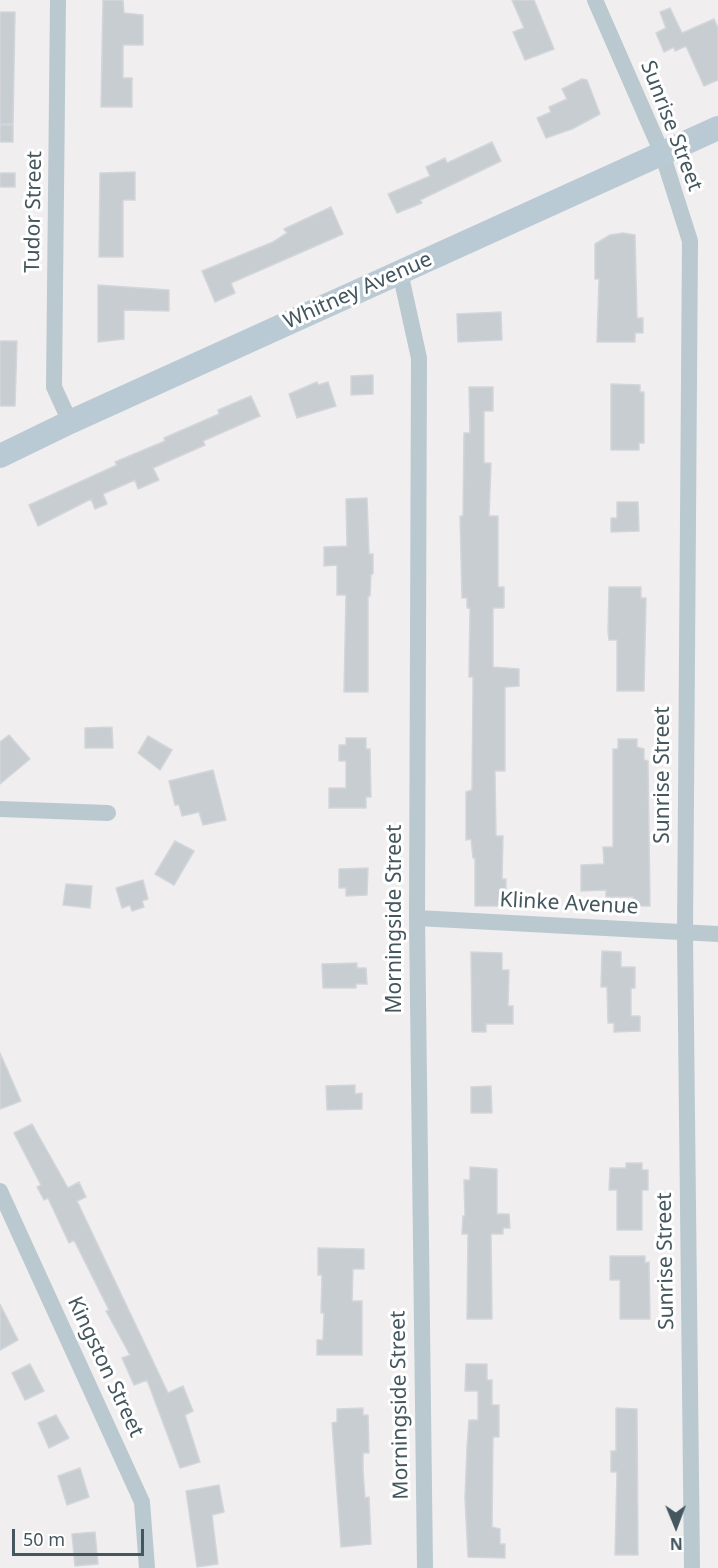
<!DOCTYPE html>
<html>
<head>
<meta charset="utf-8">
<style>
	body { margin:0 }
	#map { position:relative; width:718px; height:1568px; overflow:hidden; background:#f1eeef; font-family:"Noto Sans",sans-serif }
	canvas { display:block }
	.north { position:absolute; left:646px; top:1496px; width:60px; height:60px; -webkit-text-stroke:4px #fff; paint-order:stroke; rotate:179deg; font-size:16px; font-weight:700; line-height:24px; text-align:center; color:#44565e }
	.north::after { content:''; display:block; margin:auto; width:21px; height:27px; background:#44565e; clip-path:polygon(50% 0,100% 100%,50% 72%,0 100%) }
	.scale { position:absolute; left:12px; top:1529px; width:132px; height:27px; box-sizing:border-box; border:3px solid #44565e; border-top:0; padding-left:8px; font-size:18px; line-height:21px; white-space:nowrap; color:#44565e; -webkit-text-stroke:4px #fff; paint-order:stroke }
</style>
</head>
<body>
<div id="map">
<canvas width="718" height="1568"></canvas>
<div class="north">N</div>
<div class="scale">50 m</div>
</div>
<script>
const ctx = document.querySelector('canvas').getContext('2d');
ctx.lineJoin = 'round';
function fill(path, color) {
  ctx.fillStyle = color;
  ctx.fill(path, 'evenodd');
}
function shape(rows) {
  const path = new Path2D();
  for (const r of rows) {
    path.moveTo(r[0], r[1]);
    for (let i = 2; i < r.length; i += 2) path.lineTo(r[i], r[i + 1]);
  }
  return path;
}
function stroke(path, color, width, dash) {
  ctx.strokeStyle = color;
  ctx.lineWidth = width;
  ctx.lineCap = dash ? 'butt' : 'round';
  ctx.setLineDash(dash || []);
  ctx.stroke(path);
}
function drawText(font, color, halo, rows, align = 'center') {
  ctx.font = font + ' "Noto Sans",sans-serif';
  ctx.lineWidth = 6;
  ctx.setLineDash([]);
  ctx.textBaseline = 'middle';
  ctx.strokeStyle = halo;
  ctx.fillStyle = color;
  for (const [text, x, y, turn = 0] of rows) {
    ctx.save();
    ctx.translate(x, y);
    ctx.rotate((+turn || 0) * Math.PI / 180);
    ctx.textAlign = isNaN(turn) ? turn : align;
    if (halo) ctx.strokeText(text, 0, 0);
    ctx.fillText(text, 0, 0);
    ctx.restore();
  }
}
const building = shape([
	[103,0,123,0,124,13,143,15,143,45,123,45,123,78,132,78,132,107,101,107,103,0],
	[512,0,534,0,554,49,525,60,513,32,524,28,512,0],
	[670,8,682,33,714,19,718,28,718,80,704,86,686,46,675,51,674,47,664,52,656,33,666,28,660,12,670,8],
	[0,12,15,12,13,124,0,124,0,12],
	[582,79,587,80,600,114,572,129,546,138,537,118,551,112,549,107,567,99,562,89,582,79],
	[0,125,13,125,13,142,0,142,0,125],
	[492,142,501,161,420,200,422,203,397,213,388,194,430,176,426,167,445,158,447,163,492,142],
	[135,172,135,200,123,200,123,257,99,257,100,173,135,172],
	[0,173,15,173,15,187,0,187,0,173],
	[331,207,343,234,231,283,235,293,215,302,202,271,273,242,287,233,284,229,331,207],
	[623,233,635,235,637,318,643,318,643,333,635,333,635,342,597,342,599,279,595,279,595,244,610,235,623,233],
	[98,285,169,290,169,311,124,310,124,339,98,342,98,285],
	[501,312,502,340,458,342,457,314,501,312],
	[0,341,17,341,15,406,0,406,0,341],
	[373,375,373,394,351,395,351,376,373,375],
	[317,382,318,385,328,382,336,406,297,418,289,394,317,382],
	[611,384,640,385,640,392,644,392,644,443,639,443,639,450,611,450,611,384],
	[469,387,493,387,493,411,484,411,484,463,491,463,489,516,498,516,498,587,504,587,504,608,493,608,493,667,519,669,519,686,505,687,505,771,495,771,496,836,503,836,502,879,506,879,506,906,475,906,475,858,473,858,471,839,466,840,466,792,472,790,473,690,473,677,469,677,470,608,467,608,467,598,462,598,460,516,463,516,464,433,470,433,469,387],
	[251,396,260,416,203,441,205,445,153,468,159,480,138,489,135,480,103,494,107,504,95,509,91,499,38,526,29,505,117,465,115,462,165,441,164,438,219,414,218,410,251,396],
	[367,498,369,554,373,554,373,574,371,574,370,596,368,596,368,692,344,692,346,595,337,595,337,565,324,566,324,547,347,546,346,499,367,498],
	[617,502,638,502,639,531,611,532,611,518,617,518,617,502],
	[609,587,641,587,641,598,646,598,644,691,617,691,617,640,609,640,608,632,609,587],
	[112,727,113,748,85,748,85,728,112,727],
	[9,735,30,759,0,784,0,742,9,735],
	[148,736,172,750,160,770,138,753,148,736],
	[346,738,366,738,366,749,370,749,371,797,366,797,366,808,329,808,329,788,346,788,346,761,339,761,339,745,346,745,346,738],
	[618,739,637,739,637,747,644,749,644,760,648,761,650,906,633,906,633,897,606,897,606,890,581,891,581,865,604,864,603,847,613,847,613,749,618,749,618,739],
	[213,770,226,820,203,825,199,812,182,816,179,805,175,805,169,781,213,770],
	[175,841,194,851,174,885,155,874,175,841],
	[368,868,367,895,346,896,346,888,339,888,339,869,368,868],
	[143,880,148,899,142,901,144,907,132,911,130,905,122,908,116,888,143,880],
	[66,884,92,886,90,908,63,905,66,884],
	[602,951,621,952,621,967,635,967,635,988,631,988,631,1016,640,1016,640,1031,614,1032,614,1023,608,1023,607,987,601,987,602,951],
	[471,952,502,953,502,970,509,970,508,1006,513,1006,513,1024,486,1024,486,1032,472,1032,471,952],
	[357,963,357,968,366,968,367,984,356,984,356,988,323,988,322,964,357,963],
	[0,1053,21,1101,0,1109,0,1053],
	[355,1085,355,1094,362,1093,362,1109,327,1110,326,1086,355,1085],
	[491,1086,492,1113,471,1113,471,1087,491,1086],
	[32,1124,68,1188,79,1182,86,1197,77,1201,168,1393,183,1386,193,1411,185,1415,200,1462,180,1468,147,1380,134,1385,122,1358,130,1355,106,1311,109,1310,74,1240,69,1243,48,1198,44,1200,37,1187,41,1185,14,1133,32,1124],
	[626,1163,642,1163,642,1170,648,1170,648,1190,642,1190,642,1230,617,1230,617,1190,609,1190,610,1168,626,1168,626,1163],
	[470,1167,497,1169,497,1214,509,1214,510,1228,503,1228,503,1234,491,1234,492,1319,467,1319,468,1234,462,1234,463,1216,465,1216,464,1180,470,1180,470,1167],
	[318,1248,364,1249,364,1269,353,1269,352,1301,362,1301,362,1355,317,1355,317,1340,323,1340,324,1313,321,1313,322,1275,318,1275,318,1248],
	[610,1256,645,1256,645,1263,649,1262,650,1319,620,1319,620,1280,610,1280,610,1256],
	[0,1304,18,1340,0,1350,0,1304],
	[30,1364,44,1391,25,1400,12,1373,30,1364],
	[466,1364,487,1364,487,1380,492,1380,492,1405,499,1405,499,1437,493,1437,492,1527,500,1529,500,1544,505,1544,505,1558,468,1557,465,1498,467,1448,469,1420,478,1420,478,1391,465,1391,466,1364],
	[363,1408,363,1415,368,1415,369,1453,363,1453,363,1470,365,1498,369,1497,371,1544,341,1547,332,1423,337,1422,337,1409,363,1408],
	[616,1408,637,1409,638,1555,615,1555,617,1472,611,1472,611,1451,616,1451,616,1408],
	[56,1415,69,1438,49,1448,38,1423,56,1415],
	[80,1468,89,1497,67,1505,58,1476,80,1468],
	[219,1485,224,1512,212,1515,218,1564,197,1567,186,1491,219,1485],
	[95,1532,98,1564,75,1566,72,1534,95,1532]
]);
fill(building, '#c8cdd2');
stroke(building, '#d2d6db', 1.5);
stroke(shape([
	[58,0,54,387,70,422],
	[595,0,662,153,690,241,685,934,692,1568],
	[400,272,419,358,417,918,425,1568],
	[0,809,108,813],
	[417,918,718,934],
	[0,1191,142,1502,147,1568]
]), '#bac9cf', 16);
stroke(shape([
	[0,456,70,422,718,128]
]), '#bacad5', 24);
drawText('21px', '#44565e', '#fff', [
	["Sunrise Street",671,126,69],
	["Tudor Street",34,212,-89],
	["Whitney Avenue",358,291,-24],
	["Sunrise Street",663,775,-90],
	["Klinke Avenue",569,904,3],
	["Morningside Street",395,919,-90],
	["Sunrise Street",666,1261,-91],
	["Kingston Street",105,1367,65],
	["Morningside Street",400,1405,-91]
]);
</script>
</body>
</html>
